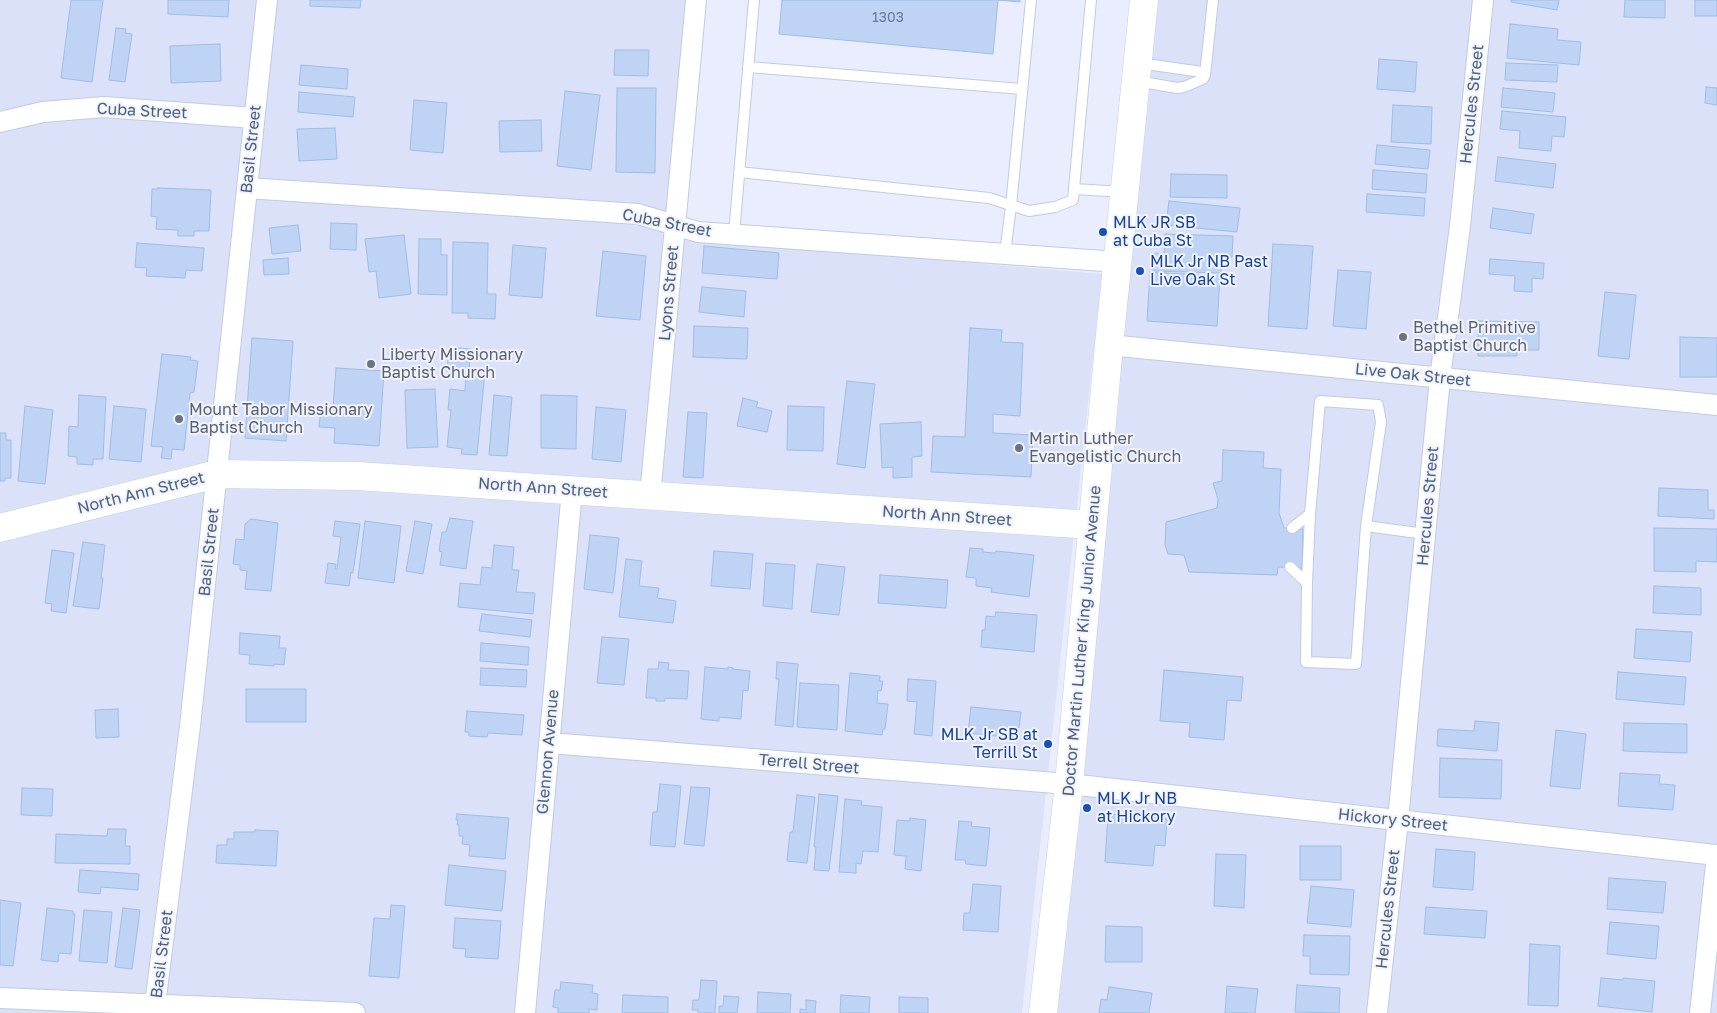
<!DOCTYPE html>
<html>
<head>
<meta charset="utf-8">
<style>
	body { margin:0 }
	canvas { display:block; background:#e9edfe }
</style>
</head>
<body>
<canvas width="1717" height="1013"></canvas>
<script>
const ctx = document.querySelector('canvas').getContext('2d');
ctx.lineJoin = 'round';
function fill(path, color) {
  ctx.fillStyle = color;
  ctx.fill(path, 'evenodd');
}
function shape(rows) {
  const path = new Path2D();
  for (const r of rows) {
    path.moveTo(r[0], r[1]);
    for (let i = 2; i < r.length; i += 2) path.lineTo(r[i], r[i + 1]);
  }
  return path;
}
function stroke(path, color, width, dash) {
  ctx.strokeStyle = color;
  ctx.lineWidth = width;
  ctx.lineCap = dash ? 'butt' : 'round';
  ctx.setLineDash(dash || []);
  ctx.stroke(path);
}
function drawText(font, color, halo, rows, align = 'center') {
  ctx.font = font + ' "Golos Text",sans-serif';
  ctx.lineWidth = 4;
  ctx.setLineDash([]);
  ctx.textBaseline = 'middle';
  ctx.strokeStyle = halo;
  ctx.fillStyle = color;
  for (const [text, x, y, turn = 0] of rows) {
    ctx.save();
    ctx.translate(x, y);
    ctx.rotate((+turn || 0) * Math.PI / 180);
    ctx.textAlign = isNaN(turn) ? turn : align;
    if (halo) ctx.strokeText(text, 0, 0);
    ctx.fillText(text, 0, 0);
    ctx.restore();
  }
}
fill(shape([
	[0,0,700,0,685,238,1102,274,1022,1013,0,1013],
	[1156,0,1717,0,1717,1013,1052,1013]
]), '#dae1f8');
const building = shape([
	[71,0,103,0,92,82,61,78,71,0],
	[168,0,229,0,228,17,168,14,168,0],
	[310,0,361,0,360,8,310,6,310,0],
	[782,0,1020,0,1020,2,998,0,993,54,779,34,782,0],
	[1511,0,1559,0,1557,10,1511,2,1511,0],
	[1625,0,1665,0,1665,18,1624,17,1625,0],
	[1695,0,1717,0,1717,16,1695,16,1695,0],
	[1510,24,1558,29,1557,40,1581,42,1579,65,1507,58,1510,24],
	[116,28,126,29,125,33,132,34,125,82,109,80,116,28],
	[220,44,221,81,171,83,170,46,220,44],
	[615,50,649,50,648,76,614,75,615,50],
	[1379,59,1417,62,1415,92,1377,89,1379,59],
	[1506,63,1558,65,1557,82,1505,80,1506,63],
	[301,65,348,69,347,89,299,85,301,65],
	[1706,87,1717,88,1717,105,1705,103,1706,87],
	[617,88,656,88,655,173,616,172,617,88],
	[1503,88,1555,93,1553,112,1501,107,1503,88],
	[565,91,600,95,591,170,557,166,565,91],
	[299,92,355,97,353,117,298,112,299,92],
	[414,100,447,103,443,153,410,150,414,100],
	[1393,105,1432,107,1431,144,1391,142,1393,105],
	[1502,111,1566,117,1564,137,1552,136,1551,151,1519,148,1520,131,1500,129,1502,111],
	[541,120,542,151,500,152,499,121,541,120],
	[335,128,337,159,299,161,297,129,335,128],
	[1377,145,1430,150,1428,169,1375,164,1377,145],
	[1498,157,1556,164,1553,188,1495,181,1498,157],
	[1373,170,1427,174,1426,193,1372,189,1373,170],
	[1171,174,1227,175,1227,198,1170,197,1171,174],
	[158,188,211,190,209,231,194,231,194,236,178,236,178,230,156,229,157,217,151,216,152,189,158,189,158,188],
	[1367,194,1425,198,1424,216,1366,212,1367,194],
	[1169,201,1240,208,1237,232,1166,225,1169,201],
	[1493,208,1534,214,1531,234,1490,228,1493,208],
	[331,223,357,224,356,250,330,249,331,223],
	[298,225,301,251,272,254,269,228,298,225],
	[1165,234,1233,236,1232,257,1221,257,1221,273,1153,271,1154,253,1164,254,1165,234],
	[404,235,411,294,379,298,376,271,369,272,365,239,404,235],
	[419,239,441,239,441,255,447,255,447,295,418,294,419,239],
	[453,242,488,243,487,294,496,294,495,319,468,318,468,313,452,313,453,242],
	[137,243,204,248,202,271,186,270,185,278,146,276,147,268,135,267,137,243],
	[1273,244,1313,246,1307,329,1268,326,1273,244],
	[513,245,546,248,542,298,509,295,513,245],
	[704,246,779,253,777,279,702,273,704,246],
	[603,251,646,256,640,320,596,316,603,251],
	[288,258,289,274,264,275,263,260,288,258],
	[1490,259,1544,263,1543,279,1532,278,1532,292,1514,291,1515,276,1489,274,1490,259],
	[1338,270,1371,272,1366,329,1333,326,1338,270],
	[1150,272,1220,276,1217,326,1147,321,1150,272],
	[702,287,746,291,744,317,699,312,702,287],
	[1605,292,1636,295,1629,359,1598,356,1605,292],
	[1478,321,1539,322,1539,350,1517,350,1517,356,1478,356,1478,321],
	[694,326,748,328,747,359,693,357,694,326],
	[970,328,1002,330,1001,342,1023,343,1020,416,993,414,993,433,1033,435,1031,477,931,472,933,436,965,437,970,328],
	[1680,337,1717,338,1717,377,1680,377,1680,337],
	[252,338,293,341,286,441,245,438,252,338],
	[449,347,471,349,469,370,485,371,477,455,461,454,462,449,447,447,451,410,448,410,450,389,465,391,466,373,447,371,449,347],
	[162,354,191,357,190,360,198,361,194,392,190,393,184,450,172,449,171,459,161,458,163,447,151,446,162,354],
	[336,368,384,371,379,446,334,443,335,428,319,427,321,407,333,408,336,368],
	[847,381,875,384,865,468,837,464,847,381],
	[435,389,438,447,407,448,405,390,435,389],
	[79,395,106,397,103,459,93,459,93,465,77,464,77,457,68,456,69,426,78,427,79,395],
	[494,395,512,397,507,456,489,455,494,395],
	[541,395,577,396,576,449,541,448,541,395],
	[743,398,758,402,756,407,772,411,767,432,737,426,743,398],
	[25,406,53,410,45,484,18,481,25,406],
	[114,406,146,409,141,462,109,459,114,406],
	[788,406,824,407,823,451,787,450,788,406],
	[596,407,626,410,621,462,592,459,596,407],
	[688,412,707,413,703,478,683,477,688,412],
	[921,422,922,456,912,457,912,477,893,478,893,467,882,468,880,424,921,422],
	[0,433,6,433,6,440,11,440,11,478,5,478,5,481,0,481,0,433],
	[1223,450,1264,452,1263,468,1281,469,1279,513,1284,528,1303,529,1302,568,1278,567,1277,575,1189,572,1184,555,1168,554,1165,545,1166,522,1217,508,1218,499,1213,483,1222,481,1223,450],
	[1659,488,1708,490,1708,510,1714,510,1714,519,1658,516,1659,488],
	[450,518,473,521,466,569,440,565,442,552,439,551,442,532,446,532,450,518],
	[251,519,278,523,271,591,245,589,247,571,240,570,240,565,233,564,236,539,244,540,245,524,251,519],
	[335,521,360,524,353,573,351,572,349,586,325,583,328,563,336,564,335,569,337,569,341,537,333,536,335,521],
	[365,521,401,526,394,583,358,578,365,521],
	[415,521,432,524,423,574,406,571,415,521],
	[1654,528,1717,529,1717,562,1696,561,1696,572,1654,571,1654,528],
	[590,535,619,538,613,593,584,589,590,535],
	[83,542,105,545,101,578,103,578,99,609,73,606,83,542],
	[494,545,514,547,512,570,519,570,516,592,535,593,533,614,458,607,460,583,480,585,482,567,492,568,494,545],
	[970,548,983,549,983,552,993,553,995,553,996,551,1034,555,1029,597,991,592,992,588,976,586,976,578,966,577,970,548],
	[52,550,74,553,66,613,51,611,52,604,45,603,52,550],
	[714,551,753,554,750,589,711,586,714,551],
	[626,559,642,561,639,586,659,588,657,598,676,601,673,623,619,617,626,559],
	[766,563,795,565,792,609,763,606,766,563],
	[817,564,845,567,839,615,811,612,817,564],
	[880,575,948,580,946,608,878,603,880,575],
	[1654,586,1701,588,1701,615,1653,613,1654,586],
	[996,612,1037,615,1034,652,981,647,982,630,985,630,986,616,995,617,996,612],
	[482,614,532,620,530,637,479,631,482,614],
	[1636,629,1692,632,1690,662,1634,658,1636,629],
	[240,633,280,636,279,648,286,648,284,665,274,664,274,666,249,664,250,655,239,654,240,633],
	[602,637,629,639,624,685,597,683,602,637],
	[481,643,529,647,528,665,480,661,481,643],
	[659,662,669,663,668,670,689,671,687,699,665,698,665,701,656,701,656,698,646,698,648,669,658,669,659,662],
	[777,662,798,664,793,727,775,725,779,679,776,679,777,662],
	[705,667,728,669,728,667,733,668,733,669,750,671,748,691,743,690,741,719,719,717,719,721,701,719,705,667],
	[481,668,527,670,526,687,480,685,481,668],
	[1164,670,1243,677,1241,701,1227,700,1224,740,1189,737,1190,723,1160,721,1164,670],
	[1618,672,1686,677,1684,705,1616,699,1618,672],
	[850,673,880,676,879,681,883,681,881,691,878,690,877,703,888,704,885,729,883,729,882,735,845,731,850,673],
	[908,679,936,681,932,736,914,734,917,702,907,701,908,679],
	[800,683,839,685,837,730,797,727,800,683],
	[246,689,306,689,306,722,246,722,246,689],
	[971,707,1021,712,1019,728,1015,728,1014,738,968,733,971,707],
	[118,709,119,737,96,738,95,710,118,709],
	[467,711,524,715,522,735,488,733,487,737,469,736,469,732,465,732,467,711],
	[1475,721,1499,723,1497,751,1437,746,1438,729,1474,731,1475,721],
	[1624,723,1687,724,1687,753,1623,751,1624,723],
	[1556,730,1586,734,1580,789,1550,786,1556,730],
	[1440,758,1502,760,1501,799,1439,797,1440,758],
	[1620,773,1660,775,1659,784,1675,785,1673,810,1618,806,1620,773],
	[660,784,681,786,675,847,650,845,653,812,657,812,660,784],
	[691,787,710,788,704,846,684,844,691,787],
	[22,788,53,789,52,816,21,815,22,788],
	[819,794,838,796,829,871,814,870,816,847,814,847,819,794],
	[797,795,815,797,807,863,787,861,790,832,793,832,797,795],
	[845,799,862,801,861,805,882,807,878,852,863,851,861,864,856,863,856,873,839,872,845,799],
	[457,814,509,818,505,859,469,856,470,845,462,844,463,836,459,836,459,825,457,825,458,820,456,820,457,814],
	[1108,814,1167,819,1165,846,1155,845,1153,866,1105,862,1108,814],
	[910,818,926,820,921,871,905,869,906,856,894,855,897,820,910,821,910,818],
	[959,821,972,822,971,826,990,828,986,866,966,864,965,860,955,860,959,821],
	[108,829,126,829,125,846,130,846,130,864,55,863,56,834,107,836,108,829],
	[255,830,278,831,276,866,216,863,217,845,227,845,227,839,234,839,234,832,255,832,255,830],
	[1300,846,1341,846,1341,880,1300,880,1300,846],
	[1436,849,1475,852,1473,890,1433,887,1436,849],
	[1216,854,1246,855,1244,908,1214,906,1216,854],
	[449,865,506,871,502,911,445,905,449,865],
	[80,870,139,874,138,890,101,887,100,894,78,892,80,870],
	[1609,878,1666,882,1663,913,1607,909,1609,878],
	[973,884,1001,886,998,932,963,930,964,913,970,913,973,884],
	[1311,886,1354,890,1351,927,1307,923,1311,886],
	[0,900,21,903,13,966,0,965,0,900],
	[391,905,405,906,399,978,369,976,374,918,390,919,391,905],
	[1426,907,1487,911,1485,938,1424,934,1426,907],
	[47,908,73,911,73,914,75,914,71,954,59,953,58,962,41,960,47,908],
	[123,908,140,910,132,969,115,967,123,908],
	[84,910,112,912,107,963,79,961,84,910],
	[455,918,501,921,498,959,465,957,466,949,453,948,455,918],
	[1610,922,1659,926,1656,959,1607,954,1610,922],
	[1106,926,1142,927,1142,962,1105,962,1106,926],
	[1304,935,1350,936,1349,975,1310,974,1310,956,1303,956,1304,935],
	[1530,944,1560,946,1558,1006,1528,1005,1530,944],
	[1601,978,1623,980,1623,978,1655,981,1652,1012,1598,1006,1601,978],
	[701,980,717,981,715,1013,698,1013,698,1010,692,1010,693,1000,699,1000,701,980],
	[561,982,593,985,592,993,598,994,597,1010,589,1009,589,1013,558,1013,558,1008,553,1007,555,990,560,990,561,982],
	[1297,985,1340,988,1339,1013,1295,1012,1297,985],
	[1227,986,1258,989,1255,1013,1225,1013,1227,986],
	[1109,987,1152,993,1149,1013,1099,1013,1101,999,1107,1000,1109,987],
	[758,992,791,994,790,1013,757,1013,758,992],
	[623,995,668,997,668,1013,622,1013,623,995],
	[841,995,870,997,869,1013,840,1013,841,995],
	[724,996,739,997,737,1013,719,1013,719,1006,723,1006,724,996],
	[899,997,928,998,928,1013,899,1013,899,997],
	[806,1000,816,1001,815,1013,800,1013,800,1009,806,1010,806,1000]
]);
fill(building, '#bfd4f5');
stroke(building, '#9ebde9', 1);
const lane = shape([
	[748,67,1022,89],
	[1205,75,1213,0],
	[1137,81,1177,88,1184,87,1203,79,1205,75,1202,72,1139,63],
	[739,172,989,198,1029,211,1055,207,1073,200,1091,0],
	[1074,189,1124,192],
	[734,234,754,0],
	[1005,254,1011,206,1031,0],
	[1366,526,1381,422,1378,405,1320,401,1310,514,1307,583,1306,662,1356,664,1366,526,1425,534],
	[1292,528,1310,514],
	[1290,567,1307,583]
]);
const street = shape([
	[0,122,43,112,104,107,254,118],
	[247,188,638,214,698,232,1118,262],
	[1109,345,1717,405],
	[650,496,696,0],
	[549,743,1069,784,1717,855],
	[0,998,355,1013],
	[154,1013,190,726,267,0],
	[525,1013,572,490],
	[1377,1013,1398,820,1440,378,1460,226,1483,0],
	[1700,1013,1717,855]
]);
const secondary = shape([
	[0,528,217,474,357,476,1092,525],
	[1043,1013,1069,784,1109,345,1144,0]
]);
stroke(lane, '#c0cbe2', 12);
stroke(street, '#c0cbe2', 22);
stroke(secondary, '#c3d0eb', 29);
stroke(lane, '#fff', 10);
stroke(street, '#fff', 20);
stroke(secondary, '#fff', 28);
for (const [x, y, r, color] of [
	[1103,232,5,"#1a4fb4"],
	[1140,271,5,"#1a4fb4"],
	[1403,337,5,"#6b7280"],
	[371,364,5,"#6b7280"],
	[179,419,5,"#6b7280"],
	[1019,448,5,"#6b7280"],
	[1048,744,5,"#1a4fb4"],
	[1087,808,5,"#1a4fb4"]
]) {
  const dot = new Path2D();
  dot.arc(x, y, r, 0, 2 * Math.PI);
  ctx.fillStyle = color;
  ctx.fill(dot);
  stroke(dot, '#f1f3ff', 2);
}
drawText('14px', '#677c9a', null, [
	["1303",888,18]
]);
drawText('16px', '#4a5f7b', '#f1f3ff', [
	["Hercules Street",1472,104,-84],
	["Cuba Street",142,111,3],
	["Basil Street",251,149,-84],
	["Cuba Street",667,223,11],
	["Lyons Street",669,293,-85],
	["Live Oak Street",1413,375,6],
	["North Ann Street",543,488,4],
	["North Ann Street",141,493,-14],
	["Hercules Street",1428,506,-85],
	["North Ann Street",947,516,4],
	["Basil Street",209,552,-84],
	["Doctor Martin Luther King Junior Avenue",1082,641,-85],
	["Glennon Avenue",548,752,-85],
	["Terrell Street",809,764,5],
	["Hickory Street",1393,820,6],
	["Hercules Street",1388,909,-84],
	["Basil Street",162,954,-83]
]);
drawText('16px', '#164399', '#f1f3ff', [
	["MLK JR SB",1113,223],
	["at Cuba St",1113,241],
	["MLK Jr NB Past",1150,262],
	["Live Oak St",1150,280],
	["MLK Jr SB at",1038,735,"right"],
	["Terrill St",1038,753,"right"],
	["MLK Jr NB",1097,799],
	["at Hickory",1097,817]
], 'left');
drawText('16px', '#5b616d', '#f1f3ff', [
	["Bethel Primitive",1413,328],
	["Baptist Church",1413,346],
	["Liberty Missionary",381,355],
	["Baptist Church",381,373],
	["Mount Tabor Missionary",189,410],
	["Baptist Church",189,428],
	["Martin Luther",1029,439],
	["Evangelistic Church",1029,457]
], 'left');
</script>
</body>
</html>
